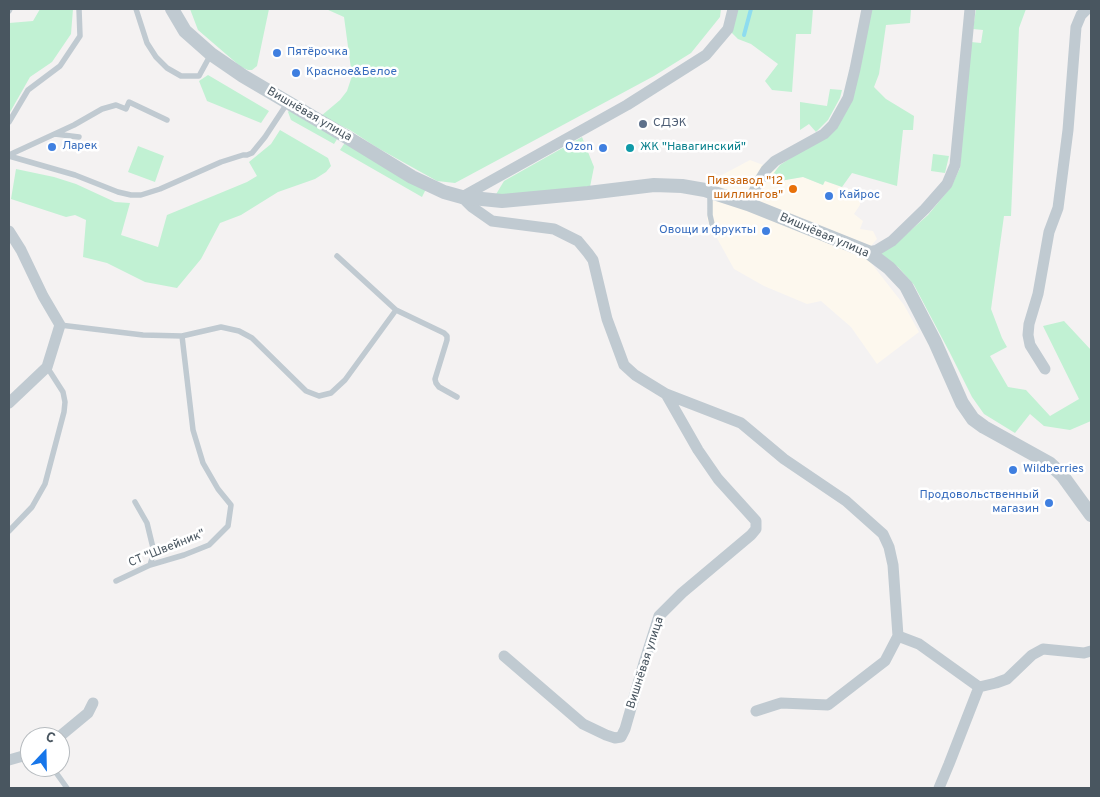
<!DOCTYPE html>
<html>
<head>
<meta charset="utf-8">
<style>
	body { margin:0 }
	#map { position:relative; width:1100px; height:797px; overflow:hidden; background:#f4f2f2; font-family:Overpass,sans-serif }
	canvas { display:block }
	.frame { position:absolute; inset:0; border:10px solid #495660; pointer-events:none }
	.north { position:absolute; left:20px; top:727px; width:50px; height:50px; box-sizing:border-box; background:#fff; border:1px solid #b6bbbf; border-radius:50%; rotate:21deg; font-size:14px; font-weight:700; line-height:20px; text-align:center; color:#495660 }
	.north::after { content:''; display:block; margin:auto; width:18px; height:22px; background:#1776ea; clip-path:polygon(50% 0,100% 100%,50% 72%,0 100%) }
</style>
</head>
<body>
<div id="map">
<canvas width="1100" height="797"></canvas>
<div class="frame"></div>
<div class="north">С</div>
</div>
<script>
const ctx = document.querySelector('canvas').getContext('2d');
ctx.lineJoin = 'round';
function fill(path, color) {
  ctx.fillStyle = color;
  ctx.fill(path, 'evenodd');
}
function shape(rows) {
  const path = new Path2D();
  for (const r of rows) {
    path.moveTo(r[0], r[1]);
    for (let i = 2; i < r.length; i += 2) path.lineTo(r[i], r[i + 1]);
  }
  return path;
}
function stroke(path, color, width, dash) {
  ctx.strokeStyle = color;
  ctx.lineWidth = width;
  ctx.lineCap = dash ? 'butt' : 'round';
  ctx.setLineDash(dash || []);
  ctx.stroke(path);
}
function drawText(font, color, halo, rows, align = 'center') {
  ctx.font = font + ' Overpass,sans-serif';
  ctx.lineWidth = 5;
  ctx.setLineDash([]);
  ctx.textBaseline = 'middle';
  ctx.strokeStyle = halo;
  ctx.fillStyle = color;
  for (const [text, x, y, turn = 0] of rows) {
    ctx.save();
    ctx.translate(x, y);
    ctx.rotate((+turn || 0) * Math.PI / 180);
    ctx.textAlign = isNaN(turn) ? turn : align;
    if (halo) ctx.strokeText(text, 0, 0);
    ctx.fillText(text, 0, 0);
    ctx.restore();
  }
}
fill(shape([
	[750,160,776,170,770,178,780,181,803,177,823,185,824,181,842,187,860,192,860,205,854,214,863,221,860,229,873,231,877,239,864,254,904,305,919,332,877,364,851,327,821,301,807,304,764,286,734,269,707,220,708,200,720,176]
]), '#fdf8ee');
fill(shape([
	[40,9,73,9,71,34,52,62,30,77,9,114,9,23,33,21],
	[190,9,269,9,257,66,252,70,248,70,241,67,198,30],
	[326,9,721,9,720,17,691,53,654,76,455,183,437,181,376,147,350,130,321,116,340,100,347,91,352,76,344,17],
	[734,9,813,9,811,34,796,34,792,92,772,90,765,81,778,64,751,44,738,39,728,29],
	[871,9,911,9,910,23,886,25,879,74,874,87,886,99,914,116,913,130,903,130,897,186,852,173,842,187,825,181,823,185,803,177,780,181,770,178,780,165,837,128],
	[976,9,1026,9,1019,28,1011,216,1004,216,991,309,1002,338,1007,347,990,356,1008,387,1026,390,1050,416,1079,399,1043,326,1064,321,1091,350,1091,421,1070,430,1044,426,1030,414,1015,433,984,414,972,397,950,353,914,285,898,267,875,254,903,237,928,215,951,187,960,168,963,123,971,42,981,43,983,30,973,29],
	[208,75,269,111,261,123,207,101,199,81],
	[830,89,842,90,840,98,828,120,816,132,809,124,800,130,800,102,827,106],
	[291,108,339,136,334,144,291,120,288,112],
	[280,130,328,158,331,166,326,172,315,179,278,192,241,215,220,223,201,259,177,288,145,282,107,263,83,257,86,220,75,215,66,217,11,199,16,169,54,177,76,184,115,202,130,203,121,235,158,247,167,215,247,182,257,176,249,162,271,144],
	[582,137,594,167,590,187,495,196,504,181],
	[346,141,426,189,422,197,340,150],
	[138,146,164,156,155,182,128,172],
	[933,154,949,156,945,173,931,171]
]), '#c1f1d3');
stroke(shape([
	[744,35,751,9]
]), '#8edcef', 4);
stroke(shape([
	[136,9,147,43,156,57,167,68,181,76,199,76,211,54],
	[9,11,10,9],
	[9,122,28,90,60,66,80,36,79,9],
	[55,134,79,137],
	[9,155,74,125,102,109,116,105,126,109,129,102,167,120],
	[9,156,75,175,118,192,131,195,141,195,160,189,221,162,243,155,247,155,252,153,265,137,288,102],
	[710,192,710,215,712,224],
	[337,256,396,310,444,333,447,336,447,340,435,379,436,383,439,387,457,397],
	[60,325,143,335,182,336,221,327,239,331,252,338,306,391,319,396,331,393,345,380,396,310],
	[135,502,147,523,154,552,150,565],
	[9,531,32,507,45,484,64,412,65,402,63,392,47,367],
	[116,581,150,565,184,555,209,545,228,526,231,505,218,489,203,463,193,430,182,336],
	[52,767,67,788]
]), '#c0cad1', 5.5);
stroke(shape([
	[733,9,728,29,706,55,627,105,462,197,472,207,492,221,554,229,578,241,588,253,593,260,607,319,624,365,635,375,666,394,741,423,784,459,846,501,883,534,889,547,893,565,898,636,885,661,828,705,781,703,756,711],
	[748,204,758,183,766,170,775,161,824,134,833,125,848,98,855,69,867,9],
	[9,231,21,250,43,296,60,325,47,367,9,403],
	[868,252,877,250,892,241,925,209,947,184,955,165,970,9],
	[1045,369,1030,345,1028,335,1029,324,1038,294,1049,232,1058,208,1068,130,1076,27,1081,15,1087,9],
	[898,636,919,644,979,687,996,683,1007,679,1032,655,1043,649,1084,653,1091,651],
	[504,656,583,724,606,735,615,738,621,737,625,729,644,663,659,616,682,593,751,535,756,529,756,521,718,479,698,450,666,394],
	[59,737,88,713,93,703],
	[9,760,30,754],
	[939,788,949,764,979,687]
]), '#c0cad1', 11);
stroke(shape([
	[172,9,185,31,211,54,243,76,345,136,412,177,444,192,462,197,502,201,588,193,654,185,682,186,705,190,748,204,868,252,889,268,906,286,935,342,962,403,973,419,984,427,1049,463,1062,475,1091,515]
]), '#c0cad1', 14);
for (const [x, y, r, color] of [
	[277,53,5,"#3f7fe0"],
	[296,73,5,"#3f7fe0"],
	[643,124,5,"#5c6f8a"],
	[52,147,5,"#3f7fe0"],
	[603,148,5,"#3f7fe0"],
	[630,148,5,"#0f9aa8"],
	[793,189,5,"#e8710a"],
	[829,196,5,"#3f7fe0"],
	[766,231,5,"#3f7fe0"],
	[1013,470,5,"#3f7fe0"],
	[1049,503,5,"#3f7fe0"]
]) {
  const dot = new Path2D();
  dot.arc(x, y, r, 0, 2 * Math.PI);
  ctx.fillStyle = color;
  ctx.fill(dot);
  stroke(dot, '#fff', 2);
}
drawText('12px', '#366cbe', '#fff', [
	["Пятёрочка",287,53],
	["Красное&Белое",306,73],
	["Ларек",62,147],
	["Ozon",593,148,"right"],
	["Кайрос",839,196],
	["Овощи и фрукты",756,231,"right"],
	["Wildberries",1023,470],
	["Продовольственный",1039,496,"right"],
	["магазин",1039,510,"right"]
], 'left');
drawText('12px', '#495660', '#fff', [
	["Вишнёвая улица",309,115,30],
	["Вишнёвая улица",824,236,23],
	["СТ \"Швейник\"",167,549,-22],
	["Вишнёвая улица",646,663,-72]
]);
drawText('12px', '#4e5e75', '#fff', [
	["СДЭК",653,124]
], 'left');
drawText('12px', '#0d838f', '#fff', [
	["ЖК \"Навагинский\"",640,148]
], 'left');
drawText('12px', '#c56008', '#fff', [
	["Пивзавод \"12",783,182],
	["шиллингов\"",783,196]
], 'right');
</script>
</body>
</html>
